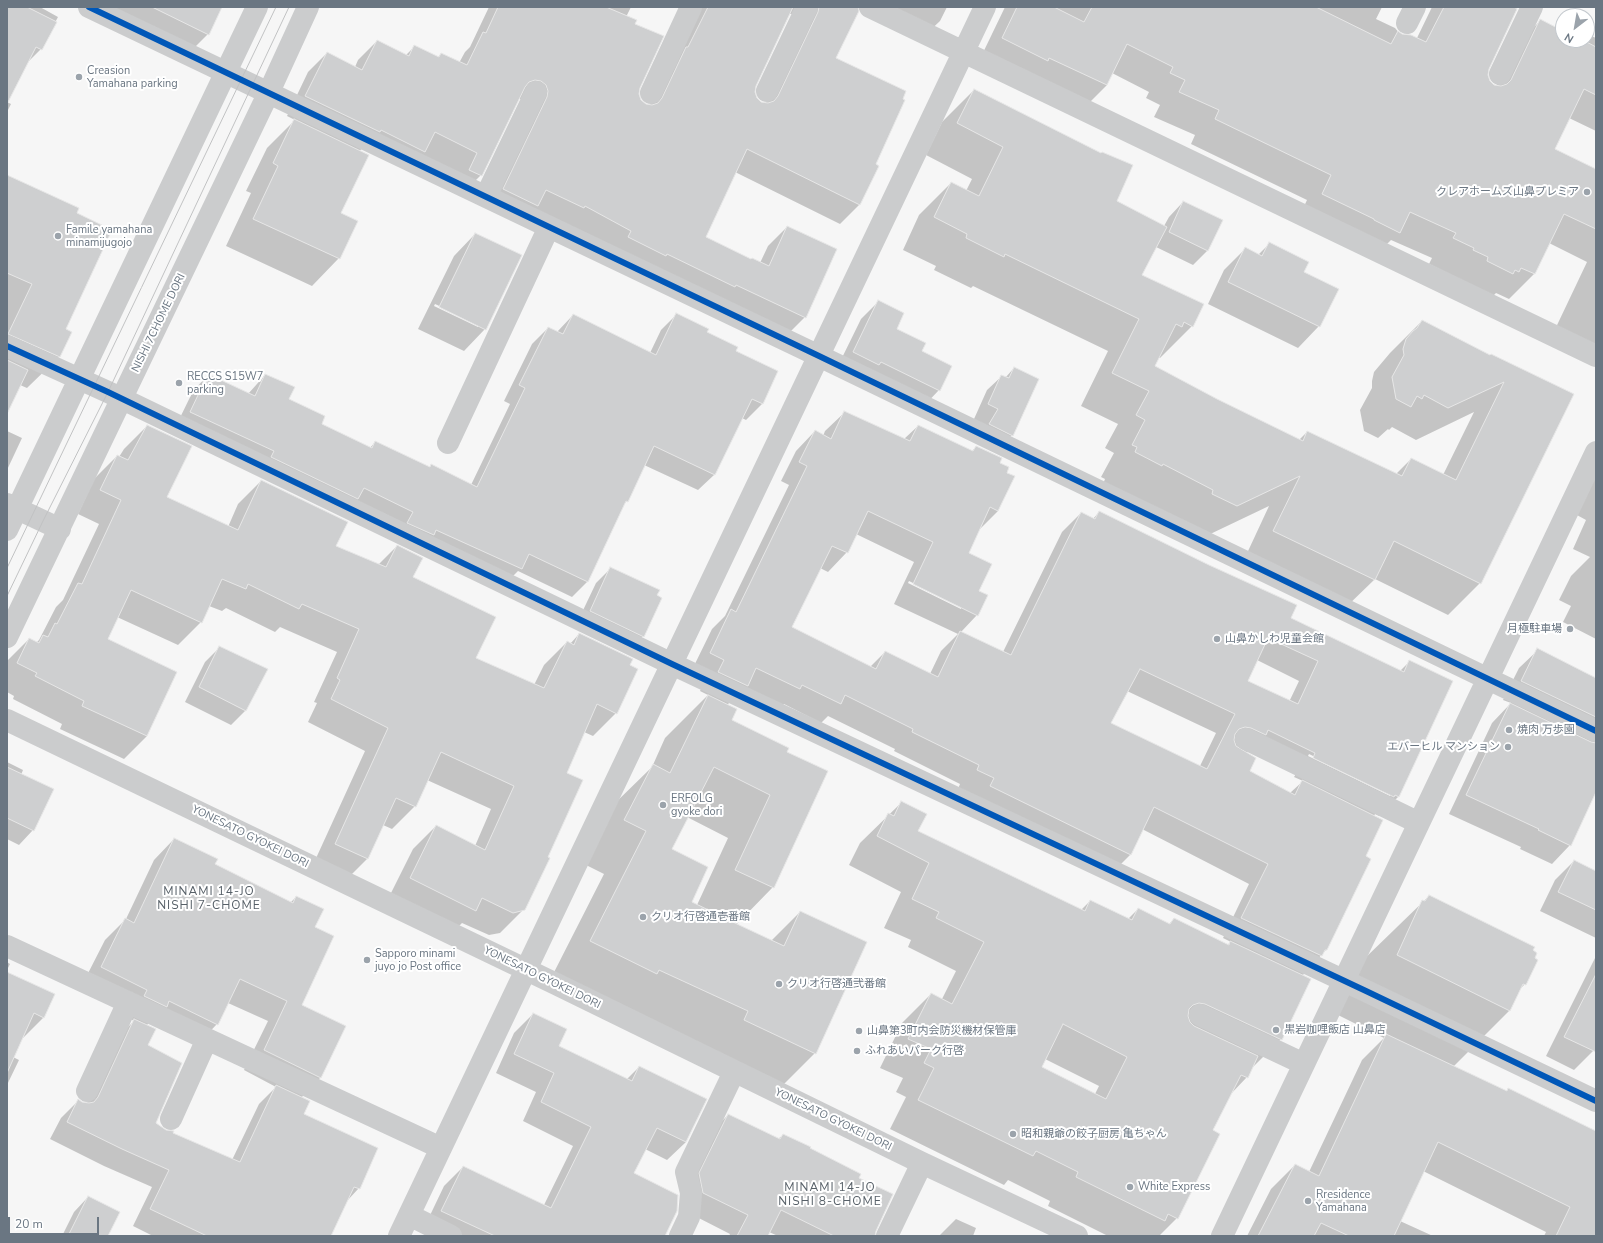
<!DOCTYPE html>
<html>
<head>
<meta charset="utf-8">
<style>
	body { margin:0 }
	#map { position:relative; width:1603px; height:1243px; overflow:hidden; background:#f6f6f6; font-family:"Nunito Sans",sans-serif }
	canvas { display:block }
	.frame { position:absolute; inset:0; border:8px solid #6a7682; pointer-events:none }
	.north { position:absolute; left:1555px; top:8px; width:40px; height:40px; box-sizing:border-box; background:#fff; border:1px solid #c3c8cd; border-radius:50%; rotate:211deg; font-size:11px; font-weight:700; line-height:16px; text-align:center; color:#6a7682 }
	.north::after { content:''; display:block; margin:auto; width:14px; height:18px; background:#9ba3ab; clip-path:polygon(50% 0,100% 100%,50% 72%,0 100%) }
	.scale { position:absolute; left:8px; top:1217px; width:91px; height:18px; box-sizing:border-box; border:2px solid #6a7682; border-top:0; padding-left:5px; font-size:12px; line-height:14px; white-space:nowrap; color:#6a7682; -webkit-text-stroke:3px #fff; paint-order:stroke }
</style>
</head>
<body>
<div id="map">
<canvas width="1603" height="1243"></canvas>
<div class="frame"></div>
<div class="north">N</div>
<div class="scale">20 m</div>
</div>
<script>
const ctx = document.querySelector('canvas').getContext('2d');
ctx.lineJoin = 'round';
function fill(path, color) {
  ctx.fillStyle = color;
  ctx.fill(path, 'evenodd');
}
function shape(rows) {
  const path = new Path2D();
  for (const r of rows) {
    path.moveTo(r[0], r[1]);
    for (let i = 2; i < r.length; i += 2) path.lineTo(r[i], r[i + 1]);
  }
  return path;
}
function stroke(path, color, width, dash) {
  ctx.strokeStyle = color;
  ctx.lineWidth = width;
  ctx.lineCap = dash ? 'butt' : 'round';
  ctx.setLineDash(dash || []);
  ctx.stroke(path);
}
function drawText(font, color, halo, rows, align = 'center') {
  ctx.font = font + ' "Nunito Sans","Noto Sans JP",sans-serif';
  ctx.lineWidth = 4;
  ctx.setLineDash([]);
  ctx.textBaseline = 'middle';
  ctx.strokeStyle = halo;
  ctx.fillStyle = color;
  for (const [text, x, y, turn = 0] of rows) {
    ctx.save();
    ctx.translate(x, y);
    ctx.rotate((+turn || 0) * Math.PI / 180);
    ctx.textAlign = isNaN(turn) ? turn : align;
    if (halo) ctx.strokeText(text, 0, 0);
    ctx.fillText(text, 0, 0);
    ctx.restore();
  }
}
fill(shape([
	[7,7,40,7,58,17,41,49,25,65,7,102],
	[76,7,222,7,208,34,183,59],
	[489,7,631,7,626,17,633,24,639,87,638,94,640,101,649,106,667,67,690,7,947,7,940,21,920,40,858,9,835,58,874,164,878,166,859,205,840,224,735,172,705,237,751,260,760,263,768,246,787,227,805,317,786,336,485,208,522,99,518,99,481,175,462,194,362,149,359,151,339,213,339,258,312,286,226,246,251,193,246,191,267,148,295,120,287,116,308,72,327,53,355,67,358,60,377,41,405,56,414,47,437,58,441,54,459,63,465,52,470,47],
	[789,14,793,14,800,32,765,104,762,103,756,98,754,92,755,85],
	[1005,7,1382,7,1376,19,1395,28,1401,35,1417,38,1432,7,1517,7,1488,69,1487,75,1489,81,1496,86,1515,46,1540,21,1563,32,1563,40,1587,40,1587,34,1596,38,1596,131,1569,118,1553,150,1596,170,1596,358,1549,342,1587,262,1549,243,1534,274,1509,299,1496,293,1493,296,1429,264,1432,258,1391,240,1374,257,1298,219,1307,200,1191,144,1195,135,1154,117,1160,105,1146,98,1149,92,1112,73,1107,85,1082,110,978,63],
	[974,90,1115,201,1164,226,1169,217,1183,202,1208,250,1193,265,1156,247,1141,275,1192,326,1160,358,1158,358,1154,366,1216,400,1299,440,1307,432,1396,474,1411,459,1443,475,1474,412,1416,440,1392,427,1389,430,1388,429,1378,438,1364,431,1360,410,1372,388,1372,381,1374,372,1390,353,1422,321,1490,356,1573,395,1480,583,1448,615,1375,579,1342,611,1242,564,1269,506,1204,537,1103,484,1105,479,1101,477,1114,453,1105,448,1118,424,1081,406,1108,351,973,286,971,288,934,270,936,266,903,250,919,215,951,183,966,191,972,179,926,155,942,122],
	[7,102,11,104,7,112],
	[7,176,75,213,65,330,60,356,27,388,20,385,7,411],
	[475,234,485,329,464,351,418,329,454,256],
	[435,304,478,324,478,327,434,306],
	[1269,244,1302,273,1319,326,1298,348,1208,304,1224,270,1245,249,1258,255],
	[878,302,895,330,921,352,939,390,922,408,836,370,861,319],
	[677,314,734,352,777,372,762,404,746,420,742,418,714,475,698,490,644,465,627,501,622,506,588,581,572,597,518,571,505,584,175,428,193,391,208,375,248,394,265,375,288,399,320,425,370,448,375,442,429,468,431,466,471,485,510,404,504,401,532,344,548,328,557,332,573,315,650,353,661,330],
	[1014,368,1012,435,997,450,974,419,987,390,1002,376,1005,378],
	[845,412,904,439,918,426,972,451,976,447,999,463,1006,473,1013,477,998,511,979,530,968,553,977,591,977,615,961,632,1003,652,1062,532,1081,513,1093,519,1099,512,1290,618,1400,671,1410,661,1452,681,1398,797,1379,816,1375,814,1374,816,1364,856,1326,950,1302,976,1281,1039,1252,1068,1247,1077,1229,1096,1211,1131,1177,1218,1159,1236,1108,1236,1048,1206,1050,1201,1008,1180,1004,1185,890,1129,906,1097,896,1092,903,1078,880,1068,902,1023,931,994,942,999,956,971,908,947,911,940,884,928,901,892,849,865,860,843,902,802,917,831,1081,910,1090,901,1128,919,1138,909,1168,925,1174,919,1227,945,1231,942,1223,938,1249,884,1142,829,1130,855,1111,874,958,789,960,784,894,751,895,749,828,716,821,723,784,704,780,708,743,690,727,705,731,720,786,752,773,887,736,925,771,941,800,912,815,1053,772,1096,548,984,604,874,582,863,610,808,652,767,665,738,708,695,700,691,706,679,691,672,712,629,725,616,789,485,781,481,796,451,815,431,823,436,825,431],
	[856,534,914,562,894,604,958,634,941,651,930,674,885,652,870,667,791,627,820,568,828,572,847,552],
	[909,581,961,607,961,609,908,583],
	[1257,660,1299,681,1289,702,1247,682],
	[1127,691,1216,733,1200,766,1110,723],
	[1249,750,1297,772,1294,777,1303,781,1290,793,1248,771,1246,753],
	[1309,754,1390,794,1390,796,1308,756],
	[687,817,728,838,697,905,690,902,670,850],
	[1045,1059,1099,1086,1095,1094,1041,1068],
	[147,426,165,498,228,527,238,504,261,481,335,547,378,565,397,546,412,578,475,659,534,685,544,665,567,642,570,644,579,634,629,666,616,713,593,736,584,732,565,773,524,909,500,933,489,935,462,923,452,933,387,901,413,849,436,826,475,846,491,809,427,780,415,806,392,829,383,825,367,859,344,882,312,867,365,751,308,722,317,703,314,702,337,652,280,627,275,632,226,608,222,611,209,606,201,622,178,645,117,617,107,639,147,736,124,759,60,729,62,724,13,699,14,696,7,692,7,661,29,639,36,643,39,640,56,607,63,600,99,524,78,514,94,479,117,456,119,457,124,449],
	[7,431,22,438,7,470],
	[1596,476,1596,639,1563,622,1571,606,1559,600,1571,576,1590,557,1573,549,1586,520,1575,514],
	[611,568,656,596,643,636,629,651,576,625,596,583],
	[220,647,266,670,245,711,231,725,185,702,205,662],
	[1538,650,1596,679,1596,789,1570,845,1552,864,1520,849,1521,847,1449,814,1492,723,1511,703,1503,700,1519,668],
	[7,762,23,770,21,775,33,830,19,845,7,839],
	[174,839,214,865,290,903,296,897,314,927,301,1006,345,1027,320,1078,301,1098,303,1114,359,1188,347,1201,330,1236,153,1236,133,1226,152,1187,104,1166,50,1139,61,1118,78,1101,86,1104,117,1038,134,1021,125,1016,128,1010,81,987,105,940,126,919,154,860],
	[228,1003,268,1021,244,1070,276,1087,259,1104,232,1160,165,1131,154,1123,146,1026,150,1022,197,1045,217,1024],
	[1574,861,1596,872,1596,942,1595,941,1596,938,1540,911,1555,880],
	[1429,896,1532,951,1525,984,1519,990,1509,1011,1453,1067,1506,1092,1508,1089,1596,1133,1596,1236,1544,1236,1546,1232,1423,1171,1400,1221,1433,1236,1247,1236,1271,1189,1295,1165,1309,1172,1362,1060,1384,1038,1338,1015,1363,960],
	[1596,956,1596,1045,1593,1051,1574,1070,1546,1056],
	[7,962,10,964,7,970],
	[7,973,54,995,43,1018,21,1040,13,1057,19,1060,7,1085],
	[533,1014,557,1047,627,1079,639,1067,686,1142,667,1160,645,1149,632,1174,664,1236,436,1236,423,1230,444,1186,463,1167,544,1205,573,1146,523,1121,536,1092,496,1073,514,1033],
	[728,1115,778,1139,783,1135,857,1178,874,1236,778,1236,769,1232,767,1236,729,1236,730,1234,685,1211,709,1134],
	[88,1197,107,1236,62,1236,74,1212],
	[956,1219,976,1228,973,1236,939,1236]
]), '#0003');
const building = shape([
	[7,7,27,7,57,22,42,50,36,47,7,104,7,7],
	[152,7,222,7,209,35,152,7],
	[498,7,606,7,637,20,635,24,664,36,640,88,639,94,641,100,646,104,652,105,658,103,662,98,686,47,688,47,708,7,793,7,756,86,755,92,757,98,761,102,768,103,774,101,778,96,818,12,819,7,858,7,859,11,836,58,906,91,903,99,905,100,876,164,879,166,860,205,747,149,706,237,751,259,752,258,769,266,787,226,837,249,806,318,736,285,735,287,667,254,666,256,628,237,631,231,585,206,584,208,546,190,538,206,503,189,547,97,548,91,546,85,541,81,535,80,529,82,525,87,482,176,469,170,477,153,435,132,425,152,381,130,380,132,305,96,327,52,362,70,377,40,409,56,414,45,439,57,441,53,467,65,483,32,486,33,498,7],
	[1017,7,1054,7,1084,22,1092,7,1316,7,1391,44,1398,31,1402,34,1411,35,1426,42,1444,7,1514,7,1517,9,1489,69,1488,75,1490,81,1494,85,1501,86,1507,84,1511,80,1540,19,1563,31,1563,40,1583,40,1596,47,1596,95,1584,89,1555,149,1596,169,1596,229,1564,214,1535,274,1521,268,1519,272,1515,270,1513,274,1487,261,1488,257,1473,250,1474,248,1453,238,1456,233,1410,212,1400,233,1374,220,1374,219,1322,194,1331,175,1215,119,1219,110,1179,92,1185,80,1170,73,1173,67,1127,44,1107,85,1049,58,1048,61,1002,38,1017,7],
	[974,89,1101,153,1102,152,1133,165,1117,201,1167,227,1142,275,1204,304,1193,327,1184,322,1182,327,1176,324,1155,366,1217,399,1303,441,1307,431,1402,476,1411,458,1456,480,1504,382,1448,408,1424,395,1422,399,1417,396,1411,407,1396,399,1392,377,1404,355,1403,349,1406,339,1413,331,1417,328,1422,320,1490,355,1491,354,1574,394,1481,584,1394,541,1375,580,1273,531,1300,476,1237,506,1212,494,1213,490,1163,464,1162,466,1135,452,1137,447,1132,445,1145,420,1136,415,1149,391,1112,373,1139,319,1005,254,1004,257,966,238,967,234,934,217,951,182,979,196,1003,147,957,123,974,89],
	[294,119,369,155,341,213,358,221,340,259,253,219,278,166,273,163,294,119],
	[7,175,79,208,77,213,112,230,66,329,72,332,60,357,8,334,32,284,7,273,7,175],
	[1183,201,1223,220,1208,251,1169,232,1183,201],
	[475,233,522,255,486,330,439,307,475,233],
	[1269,242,1309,262,1304,272,1339,289,1320,327,1228,282,1245,247,1262,256,1269,242],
	[878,300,904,313,897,329,926,343,922,351,952,366,940,391,881,362,879,365,853,352,878,300],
	[676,313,709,329,707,332,738,347,736,351,778,371,763,404,752,399,715,475,654,446,628,502,626,501,588,582,529,554,522,569,436,530,434,535,407,523,413,512,364,488,358,499,271,457,274,451,190,412,208,374,255,396,265,374,295,387,289,399,325,416,322,424,372,448,375,441,430,467,431,464,477,487,525,388,519,385,548,327,563,334,573,314,656,355,676,313],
	[7,360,28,370,7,414,7,360],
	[1014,367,1039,379,1013,436,989,424,998,409,988,404,1001,375,1009,378,1014,367],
	[844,411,910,441,918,425,973,451,976,446,1002,458,1000,463,1009,467,1007,473,1015,476,998,511,990,507,969,553,992,564,979,591,988,595,978,616,913,584,933,542,868,511,848,553,832,546,792,627,876,669,885,651,938,677,960,631,1011,655,1081,512,1095,519,1099,511,1209,565,1297,605,1291,618,1404,672,1409,660,1453,681,1399,797,1395,795,1394,797,1313,758,1315,753,1268,730,1266,735,1251,728,1245,727,1239,729,1235,734,1234,740,1236,746,1256,758,1250,771,1295,795,1302,780,1383,820,1366,856,1371,859,1327,950,1325,950,1322,956,1241,918,1268,864,1154,807,1131,855,990,786,994,778,977,770,979,765,912,732,913,729,845,695,841,704,802,685,800,689,756,668,748,686,718,672,724,660,710,653,731,609,736,612,807,466,799,462,815,430,831,439,844,411],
	[1268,638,1318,661,1298,704,1248,681,1268,638],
	[1140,669,1235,714,1207,769,1111,723,1140,669],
	[147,425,192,446,167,497,238,530,261,480,348,522,336,546,386,567,397,545,423,558,413,577,496,617,476,658,544,688,567,641,574,645,579,633,633,659,630,665,638,669,617,714,597,704,567,773,583,780,548,857,550,858,525,910,513,913,482,898,476,911,410,878,436,825,485,850,514,786,441,752,416,807,396,798,368,859,335,844,388,728,331,699,340,680,337,678,359,629,302,604,299,609,248,584,246,589,222,579,202,623,131,590,108,639,177,672,147,736,82,706,84,701,35,676,37,673,17,663,29,638,39,643,43,635,48,637,55,623,57,624,78,583,82,584,121,500,100,490,117,455,128,460,147,425],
	[610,567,660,590,657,595,662,598,644,637,590,611,610,567],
	[219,646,268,669,246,711,199,687,219,646],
	[1537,648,1596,678,1596,717,1521,681,1537,648],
	[708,695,737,709,732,720,789,748,787,752,828,771,774,888,735,870,770,795,714,767,672,849,708,867,692,902,737,924,784,946,800,911,867,942,816,1054,744,1020,748,1011,659,970,657,974,590,941,646,831,624,820,653,764,670,773,708,695],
	[1510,703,1591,742,1596,743,1596,792,1571,846,1538,830,1539,829,1466,795,1510,703],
	[7,767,54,789,34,831,7,818,7,767],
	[901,801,927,814,918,831,1085,911,1090,900,1132,920,1138,908,1170,924,1174,918,1229,945,1230,941,1311,979,1282,1040,1205,1004,1199,1003,1193,1005,1189,1009,1188,1016,1190,1022,1194,1026,1258,1056,1248,1078,1241,1075,1213,1130,1220,1134,1178,1219,1168,1214,1165,1221,1076,1177,1078,1172,1036,1151,1033,1156,918,1100,934,1068,924,1063,931,1049,908,1039,931,993,952,1004,984,942,936,918,939,912,912,899,929,863,877,836,888,813,894,816,901,801],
	[1063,1024,1127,1057,1106,1099,1042,1067,1063,1024],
	[174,838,218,859,215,864,293,903,296,896,324,909,315,927,334,936,302,1005,346,1026,321,1078,264,1050,287,1001,240,979,218,1025,169,1001,167,1007,144,996,147,990,101,967,125,918,134,923,174,838],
	[1574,860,1596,871,1596,910,1558,892,1574,860],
	[1429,895,1535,947,1533,950,1537,953,1535,958,1538,960,1526,985,1523,984,1510,1011,1397,955,1422,900,1425,901,1429,895],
	[7,972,55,994,44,1018,34,1013,7,1073,7,972],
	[1596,974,1596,1052,1564,1037,1596,974],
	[533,1013,567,1029,559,1046,632,1081,639,1066,707,1099,686,1142,657,1128,634,1173,678,1195,677,1211,665,1236,495,1236,441,1211,463,1166,551,1208,591,1127,541,1102,554,1073,514,1054,533,1013],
	[134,1019,156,1029,148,1045,182,1063,156,1123,166,1130,174,1131,173,1133,240,1162,276,1085,310,1101,304,1114,378,1148,360,1189,354,1187,331,1236,207,1236,150,1209,169,1170,122,1149,67,1122,78,1099,82,1102,89,1103,94,1102,98,1097,134,1019],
	[1386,1034,1507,1091,1508,1088,1596,1131,1596,1236,1556,1236,1570,1207,1438,1142,1394,1236,1349,1236,1321,1223,1314,1236,1258,1236,1295,1164,1319,1176,1386,1034],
	[728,1114,780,1139,783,1134,811,1147,810,1148,861,1174,859,1178,893,1194,876,1231,875,1236,834,1236,781,1210,768,1236,737,1236,748,1215,703,1193,699,1173,728,1114],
	[88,1196,120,1212,108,1236,68,1236,88,1196]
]);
fill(building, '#cecfd0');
stroke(building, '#e6e6e6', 1);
stroke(shape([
	[89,7,819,356,1596,731],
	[870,7,1596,356],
	[1407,23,1415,7],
	[1500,74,1532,7],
	[767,91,807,7],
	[651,93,691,7],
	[486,196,536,92],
	[7,346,108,392,672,664,1366,991,1596,1101],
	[448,443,549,227],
	[7,504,60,529],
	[7,530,257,7],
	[7,637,269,92,308,7],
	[7,720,556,984,922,1163,1077,1236],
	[1246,739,1419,823],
	[7,946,441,1148],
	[1200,1015,1304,1064],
	[87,1091,128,1002],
	[171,1119,207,1039],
	[409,1215,451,1236],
	[399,1236,985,7],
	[680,1236,689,1217,691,1193,686,1172,734,1072],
	[887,1236,922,1163],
	[1222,1236,1596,452]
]), '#cbcccd', 22);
stroke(shape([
	[7,568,276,7],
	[7,596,43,521,108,392,289,7]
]), '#c1c2c3', 1);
stroke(shape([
	[89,7,819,356,1596,731],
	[7,346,108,392,672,664,1366,991,1596,1101]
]), '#0057b8', 6);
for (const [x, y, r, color] of [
	[79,77,4,"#9ba3ab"],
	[1587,192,4,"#9ba3ab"],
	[58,236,4,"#9ba3ab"],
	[179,383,4,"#9ba3ab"],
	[1570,629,4,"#9ba3ab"],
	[1217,639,4,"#9ba3ab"],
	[1509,730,4,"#9ba3ab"],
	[1508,747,4,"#9ba3ab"],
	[663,805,4,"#9ba3ab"],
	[643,917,4,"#9ba3ab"],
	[367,960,4,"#9ba3ab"],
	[779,984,4,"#9ba3ab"],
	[1276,1030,4,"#9ba3ab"],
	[859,1031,4,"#9ba3ab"],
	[857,1051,4,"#9ba3ab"],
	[1013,1134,4,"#9ba3ab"],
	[1130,1187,4,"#9ba3ab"],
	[1308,1201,4,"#9ba3ab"]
]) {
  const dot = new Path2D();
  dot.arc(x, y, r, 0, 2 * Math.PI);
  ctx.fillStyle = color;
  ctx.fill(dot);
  stroke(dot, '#fff', 1.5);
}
drawText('11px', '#6a7682', '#fff', [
	["Creasion",87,71],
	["Yamahana parking",87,84],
	["クレアホームズ山鼻プレミア",1579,192,"right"],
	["Famile yamahana",66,230],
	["minamijugojo",66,243],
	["RECCS S15W7",187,377],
	["parking",187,390],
	["月極駐車場",1562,629,"right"],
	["山鼻かしわ児童会館",1225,639],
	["焼肉 万歩園",1517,730],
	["エバーヒル マンション",1500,747,"right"],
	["ERFOLG",671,799],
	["gyoke dori",671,812],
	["クリオ行啓通壱番館",651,917],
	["Sapporo minami",375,954],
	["juyo jo Post office",375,967],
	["クリオ行啓通弐番館",787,984],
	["黒岩咖哩飯店 山鼻店",1284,1030],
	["山鼻第3町内会防災機材保管庫",867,1031],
	["ふれあいパーク行啓",865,1051],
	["昭和親爺の餃子厨房 亀ちゃん",1021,1134],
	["White Express",1138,1187],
	["Rresidence",1316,1195],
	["Yamahana",1316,1208]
], 'left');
drawText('11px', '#6a7682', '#fff', [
	["NISHI 7CHOME DORI",159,323,-64],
	["YONESATO GYOKEI DORI",250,837,26],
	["YONESATO GYOKEI DORI",542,978,26],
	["YONESATO GYOKEI DORI",833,1120,26]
]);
ctx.letterSpacing = '1px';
drawText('12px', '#576068', '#fff', [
	["MINAMI 14-JO",209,892],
	["NISHI 7-CHOME",209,906],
	["MINAMI 14-JO",830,1188],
	["NISHI 8-CHOME",830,1202]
]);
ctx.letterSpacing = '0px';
</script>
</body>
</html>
